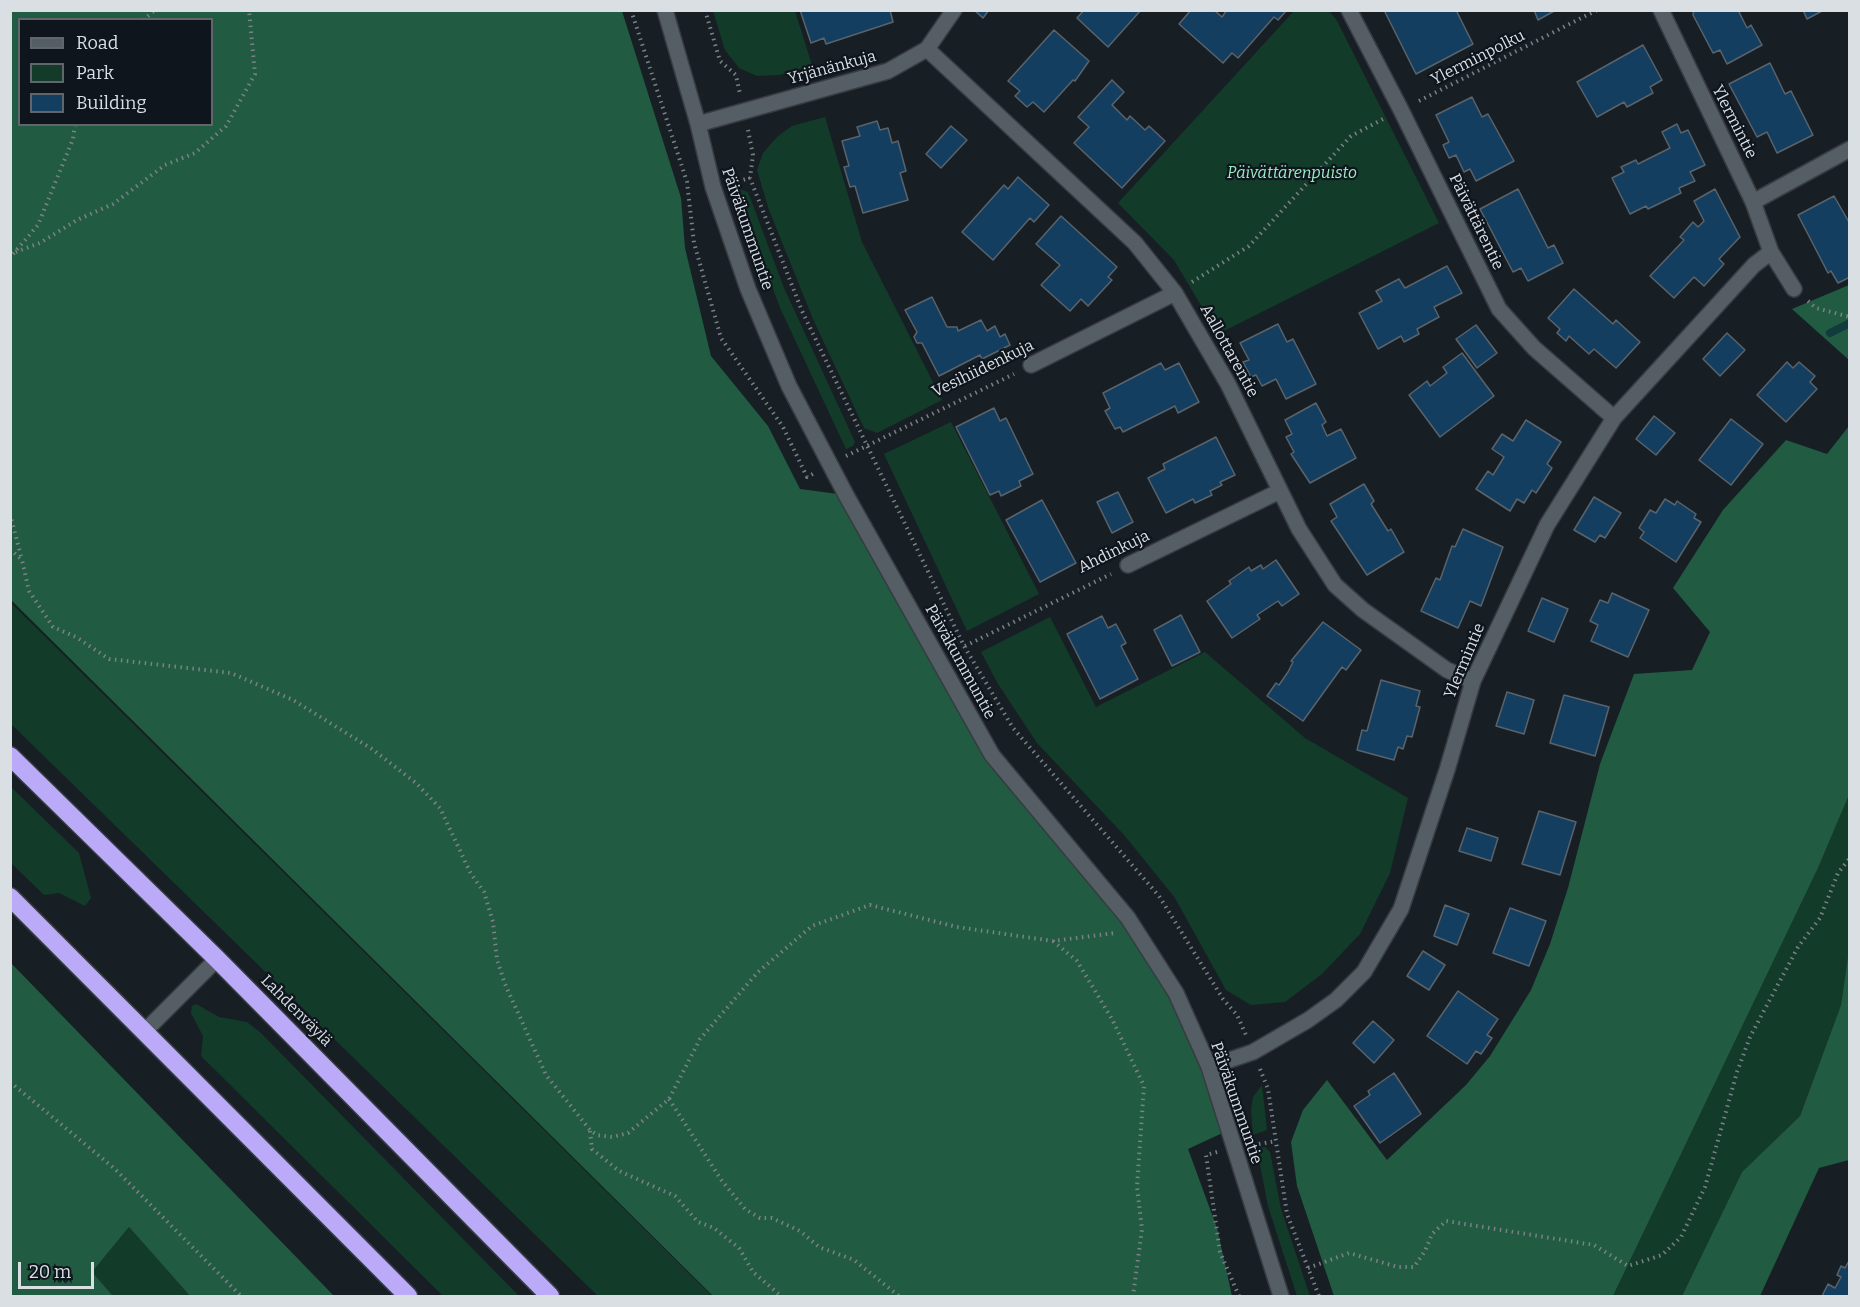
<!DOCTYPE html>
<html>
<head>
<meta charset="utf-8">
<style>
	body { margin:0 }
	#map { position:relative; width:1860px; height:1307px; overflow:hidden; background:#171f25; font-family:Bitter,serif }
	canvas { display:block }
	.frame { position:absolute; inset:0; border:12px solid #dadfe4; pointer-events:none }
	.legend { position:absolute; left:18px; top:18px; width:195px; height:108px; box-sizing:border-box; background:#0e151c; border:2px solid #60666c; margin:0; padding:8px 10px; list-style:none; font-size:18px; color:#dadfe4 }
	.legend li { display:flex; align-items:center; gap:12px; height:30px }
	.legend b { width:30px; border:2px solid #60666c }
	.scale { position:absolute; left:18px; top:1262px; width:76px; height:27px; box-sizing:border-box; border:3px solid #dadfe4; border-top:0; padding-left:8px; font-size:18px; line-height:21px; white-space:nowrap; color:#dadfe4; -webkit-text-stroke:4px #0e151c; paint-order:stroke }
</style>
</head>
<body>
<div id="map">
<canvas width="1860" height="1307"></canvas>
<div class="frame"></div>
<ul class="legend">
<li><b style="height:8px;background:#555d65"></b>Road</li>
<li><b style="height:16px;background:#133b29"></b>Park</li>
<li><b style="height:16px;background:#133e60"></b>Building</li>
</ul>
<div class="scale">20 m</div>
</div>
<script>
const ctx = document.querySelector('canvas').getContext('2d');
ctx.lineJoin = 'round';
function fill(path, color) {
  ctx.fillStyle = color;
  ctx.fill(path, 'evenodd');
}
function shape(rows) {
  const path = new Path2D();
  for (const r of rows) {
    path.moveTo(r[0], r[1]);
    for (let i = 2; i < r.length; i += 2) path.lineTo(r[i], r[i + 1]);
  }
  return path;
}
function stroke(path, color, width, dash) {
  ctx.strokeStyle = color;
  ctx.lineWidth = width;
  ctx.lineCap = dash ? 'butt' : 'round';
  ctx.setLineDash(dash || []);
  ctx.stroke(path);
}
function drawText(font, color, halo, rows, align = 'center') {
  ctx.font = font + ' Bitter,serif';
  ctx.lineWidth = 4.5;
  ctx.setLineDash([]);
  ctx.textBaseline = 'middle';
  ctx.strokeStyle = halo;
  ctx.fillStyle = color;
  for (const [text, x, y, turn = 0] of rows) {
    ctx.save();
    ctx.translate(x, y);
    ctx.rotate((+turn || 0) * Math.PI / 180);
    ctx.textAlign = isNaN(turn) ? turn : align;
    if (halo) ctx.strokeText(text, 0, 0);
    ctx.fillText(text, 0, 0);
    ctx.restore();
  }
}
fill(shape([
	[713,11,795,11,812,65,780,75,757,76,739,68,725,50],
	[1294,11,1329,11,1336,19,1439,223,1218,334,1174,260,1118,203],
	[825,117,862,242,942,400,877,433,864,428,813,319,769,210,757,170,763,153,777,137,792,126],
	[739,189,748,192,784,288,855,442,853,446,846,449,781,310,741,206],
	[951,422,1039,594,967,631,884,454],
	[11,603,712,1296,598,1296,11,724],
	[1050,617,1096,707,1205,652,1305,738,1408,798,1390,873,1360,934,1322,974,1285,1002,1251,1005,1226,990,1175,898,1125,836,1037,743,998,684,981,652],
	[10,786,79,853,91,898,85,906,59,893,44,895,11,863],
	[1849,795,1849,949,1841,1005,1800,1116,1742,1172,1682,1296,1613,1296,1818,868],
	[196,1004,219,1017,247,1022,261,1033,519,1296,443,1296,201,1056,203,1036,191,1013,192,1006],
	[1262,1085,1267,1130,1253,1135,1251,1109,1253,1097],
	[1265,1147,1270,1152,1281,1209,1310,1296,1297,1296,1268,1206,1257,1149],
	[129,1227,190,1296,113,1296,92,1272]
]), '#133b29');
fill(shape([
	[10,11,622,11,681,198,685,248,711,356,768,426,800,489,846,495,992,755,1059,833,1176,993,1229,1130,1188,1149,1217,1228,1232,1296,713,1296,11,600],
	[20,20,212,20,212,124,20,124],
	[1849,285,1849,360,1792,309],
	[1849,426,1849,795,1818,868,1613,1296,1334,1296,1297,1186,1291,1142,1303,1110,1327,1080,1387,1160,1466,1085,1490,1056,1531,990,1550,944,1568,888,1600,764,1634,674,1692,670,1710,632,1673,588,1723,510,1786,440,1827,454],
	[1849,949,1849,1160,1819,1168,1760,1296,1682,1296,1742,1172,1800,1116,1841,1005],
	[10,963,11,963,334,1296,190,1296,129,1227,92,1272,113,1296,11,1296]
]), '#215b41');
stroke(shape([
	[1830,333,1850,323]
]), '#123b3d', 8);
const building = shape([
	[800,10,890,10,893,22,826,44,824,38,811,43,800,10],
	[974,10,989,10,983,18,974,10],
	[1084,10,1141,10,1108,47,1077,18,1084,10],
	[1191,10,1214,10,1222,17,1227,10,1287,10,1278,20,1274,17,1238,58,1232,53,1223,63,1179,24,1191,10],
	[1384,10,1456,10,1473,44,1416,74,1384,10],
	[1534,10,1556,10,1538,20,1534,10],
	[1694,10,1738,10,1747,28,1751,25,1762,45,1727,64,1720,50,1713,53,1693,15,1694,10],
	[1803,10,1824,10,1807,19,1803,10],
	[1054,30,1089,61,1075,81,1073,80,1044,112,1033,102,1027,107,1015,96,1020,91,1008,81,1054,30],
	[1643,45,1662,80,1650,87,1653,93,1627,107,1624,102,1597,117,1577,82,1643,45],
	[1770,63,1785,94,1791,91,1813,135,1777,153,1767,132,1757,137,1729,84,1770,63],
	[1112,80,1124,92,1112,105,1127,120,1130,116,1145,130,1149,126,1165,141,1122,188,1074,143,1089,127,1078,117,1112,80],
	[1472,97,1482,117,1488,114,1514,161,1476,181,1470,169,1464,172,1456,155,1449,158,1443,145,1449,142,1436,115,1472,97],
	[877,121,880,130,888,128,892,143,898,141,906,171,900,173,908,200,863,213,855,186,850,187,844,167,849,166,842,141,860,136,857,127,877,121],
	[1677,124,1681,133,1688,130,1705,165,1690,172,1695,181,1679,188,1681,193,1648,209,1646,206,1630,214,1612,178,1624,172,1621,167,1636,160,1638,164,1670,148,1662,132,1677,124],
	[951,126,967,140,941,168,926,154,951,126],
	[1018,177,1049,205,1034,222,1030,218,993,260,962,232,1004,185,1008,189,1018,177],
	[1518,189,1548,248,1554,245,1563,263,1528,281,1521,268,1513,272,1480,209,1518,189],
	[1715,189,1740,237,1719,259,1724,264,1704,286,1694,277,1674,298,1650,276,1684,240,1680,237,1693,222,1698,227,1704,221,1694,201,1715,189],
	[1834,196,1850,224,1850,277,1838,283,1831,271,1828,273,1798,215,1834,196],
	[1061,216,1117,267,1108,277,1112,280,1088,306,1081,299,1070,311,1041,285,1060,265,1036,244,1061,216],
	[1447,266,1462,293,1434,307,1439,317,1417,329,1419,334,1404,342,1401,336,1378,349,1359,313,1382,301,1376,291,1399,279,1405,288,1447,266],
	[1574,289,1613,324,1616,320,1640,342,1616,368,1594,349,1589,354,1569,336,1566,341,1557,333,1560,329,1548,318,1574,289],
	[932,297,947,327,957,327,958,331,981,320,987,331,995,326,1000,337,1005,334,1010,345,982,359,980,355,939,376,922,343,917,343,914,337,917,332,905,310,932,297],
	[1278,324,1287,342,1293,339,1316,384,1286,399,1276,379,1262,386,1256,375,1251,377,1243,362,1249,360,1240,343,1278,324],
	[1476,325,1497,353,1477,368,1456,339,1476,325],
	[1727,333,1745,350,1720,376,1703,359,1727,333],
	[1462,353,1494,396,1440,437,1409,395,1427,381,1430,386,1447,373,1443,367,1462,353],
	[1787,362,1793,368,1799,362,1815,376,1810,382,1817,389,1786,422,1757,395,1787,362],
	[1161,363,1165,370,1179,363,1199,402,1178,413,1175,406,1123,432,1120,427,1115,429,1105,411,1110,408,1103,393,1161,363],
	[1316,403,1326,422,1322,425,1327,436,1341,429,1356,458,1310,483,1291,454,1294,452,1286,437,1292,434,1285,420,1316,403],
	[994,408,1000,421,1006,418,1033,474,1019,481,1021,486,1001,496,999,491,990,495,956,427,994,408],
	[1654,416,1675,433,1656,455,1636,439,1654,416],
	[1731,419,1763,444,1731,485,1699,460,1731,419],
	[1526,420,1561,442,1547,464,1552,468,1536,493,1532,490,1524,503,1517,499,1510,511,1476,489,1488,471,1493,475,1504,457,1492,449,1502,434,1513,441,1526,420],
	[1216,437,1235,475,1220,482,1222,485,1210,491,1212,495,1195,503,1193,499,1166,513,1148,478,1165,469,1163,464,1216,437],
	[1364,484,1374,501,1371,504,1388,531,1391,529,1404,552,1367,575,1331,521,1337,517,1330,504,1364,484],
	[1118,492,1133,522,1112,533,1097,502,1118,492],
	[1594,497,1621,513,1605,538,1600,535,1595,542,1574,530,1594,497],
	[1665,499,1675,505,1677,501,1696,514,1694,518,1701,522,1676,562,1640,538,1644,532,1639,528,1650,510,1656,513,1665,499],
	[1042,500,1076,563,1040,582,1006,520,1042,500],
	[1463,529,1503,547,1481,606,1470,601,1458,628,1421,611,1436,578,1440,580,1452,546,1455,547,1463,529],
	[1276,560,1299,594,1282,606,1278,601,1257,615,1260,619,1232,638,1207,601,1231,584,1229,581,1249,567,1251,571,1261,565,1263,569,1276,560],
	[1612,593,1649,610,1628,657,1591,641,1598,625,1590,621,1600,600,1608,603,1612,593],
	[1542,598,1568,609,1554,642,1528,631,1542,598],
	[1181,615,1200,652,1172,666,1154,630,1181,615],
	[1102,616,1108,628,1116,624,1126,643,1121,646,1138,679,1100,699,1067,634,1102,616],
	[1323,622,1361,650,1346,670,1342,667,1303,721,1267,696,1276,683,1279,685,1288,672,1293,662,1291,661,1323,622],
	[1381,680,1420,691,1416,706,1420,707,1412,737,1407,736,1403,749,1398,747,1394,760,1357,750,1362,730,1367,731,1381,680],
	[1507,692,1534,700,1524,734,1496,726,1507,692],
	[1564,695,1609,707,1595,756,1550,743,1564,695],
	[1539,811,1576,822,1560,875,1522,864,1539,811],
	[1467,828,1498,838,1491,861,1459,851,1467,828],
	[1445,905,1469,914,1457,945,1434,936,1445,905],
	[1510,908,1546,921,1529,966,1493,953,1510,908],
	[1423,951,1445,965,1429,990,1407,976,1423,951],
	[1458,991,1498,1019,1487,1035,1492,1038,1481,1054,1476,1051,1467,1064,1427,1036,1458,991],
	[1373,1021,1394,1040,1374,1063,1353,1043,1373,1021],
	[1394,1073,1421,1114,1380,1143,1354,1106,1370,1095,1368,1091,1394,1073],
	[1850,1259,1850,1296,1822,1296,1828,1284,1835,1288,1841,1277,1837,1275,1841,1266,1845,1268,1850,1259]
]);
fill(building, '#133e60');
stroke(building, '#5a636b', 1.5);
const minor = shape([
	[665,10,698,124,713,187,748,289,789,386,846,495,992,755,1128,918,1176,993,1209,1067,1281,1296],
	[1349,10,1401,110,1499,309,1534,348,1614,418],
	[1661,10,1753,202,1771,252,1794,289],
	[927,49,1135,243,1175,293,1228,384,1299,529,1335,585,1363,610,1447,670,1473,681],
	[698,124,888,71,927,49,954,10],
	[1753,202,1850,149],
	[1031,365,1175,293],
	[1128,565,1280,491],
	[145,1031,217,959],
	[1209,1067,1253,1052,1308,1020,1336,1000,1364,972,1401,909,1447,770,1473,681,1547,525,1614,418,1754,265,1771,252]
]);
const highway = shape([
	[10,756,217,959,550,1296],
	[10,897,408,1296]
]);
stroke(minor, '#373c41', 18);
stroke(highway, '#373c41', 21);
stroke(shape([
	[631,10,687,182,694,243,721,338,783,427,807,477,813,474],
	[705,10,720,61,736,75,740,94],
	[143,20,155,10],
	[1419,101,1597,10],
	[748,130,753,155,750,178,802,311,964,646,1013,728,1159,896,1223,999,1237,1015,1246,1035],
	[732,183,750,178],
	[10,254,40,243,77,220,113,204,165,165,195,153,226,126,255,74,249,10],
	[13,254,38,225,73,139,75,124],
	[1192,282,1249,246,1351,136,1385,118],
	[1808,301,1816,308,1850,317],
	[846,456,1014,374],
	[10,514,22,560],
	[10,549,22,560,29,591,53,627,76,637,109,659,231,673,293,700,372,749,416,783,440,808,471,874,484,892,493,922,497,960,505,984,546,1075,590,1130,597,1135,612,1137,628,1133,669,1099,700,1039,758,972,812,926,870,905,957,927,1053,941,1115,933],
	[965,646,1111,574],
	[1053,941,1077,961,1112,1019,1144,1086,1137,1187,1142,1229,1133,1296],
	[1260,1069,1268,1089,1287,1214,1319,1296],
	[10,1082,115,1169,241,1296],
	[669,1099,722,1181,745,1209,760,1218,772,1218,800,1231,819,1247,854,1260,899,1296],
	[590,1131,592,1149,619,1171,675,1196,698,1222,714,1228,739,1248,753,1272,781,1296],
	[1253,1145,1276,1141],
	[1217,1152,1206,1155,1220,1252,1239,1296],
	[1308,1268,1349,1253,1398,1267,1414,1267,1425,1251,1432,1234,1446,1221,1594,1245,1628,1266,1662,1255,1681,1237,1705,1187,1737,1072,1750,1037,1798,947,1820,918,1838,873,1850,858]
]), '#7b8287', 4, [1.5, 4.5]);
stroke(minor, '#555d65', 15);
stroke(highway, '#baaaf7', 18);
drawText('16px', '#dadfe4', '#0e151c', [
	["Ylerminpolku",1478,58,-27],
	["Yrjänänkuja",832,68,-15],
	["Ylermintie",1734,122,63],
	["Päivättärentie",1476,222,64],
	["Päiväkummuntie",747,229,71],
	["Aallottarentie",1229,351,61],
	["Vesihiidenkuja",983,369,-26],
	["Ahdinkuja",1114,552,-26],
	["Ylermintie",1465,661,-67],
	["Päiväkummuntie",960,662,61],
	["Lahdenväylä",296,1011,45],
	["Päiväkummuntie",1236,1103,71]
]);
drawText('italic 16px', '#97eec2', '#0e151c', [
	["Päivättärenpuisto",1292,174]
]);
</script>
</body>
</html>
